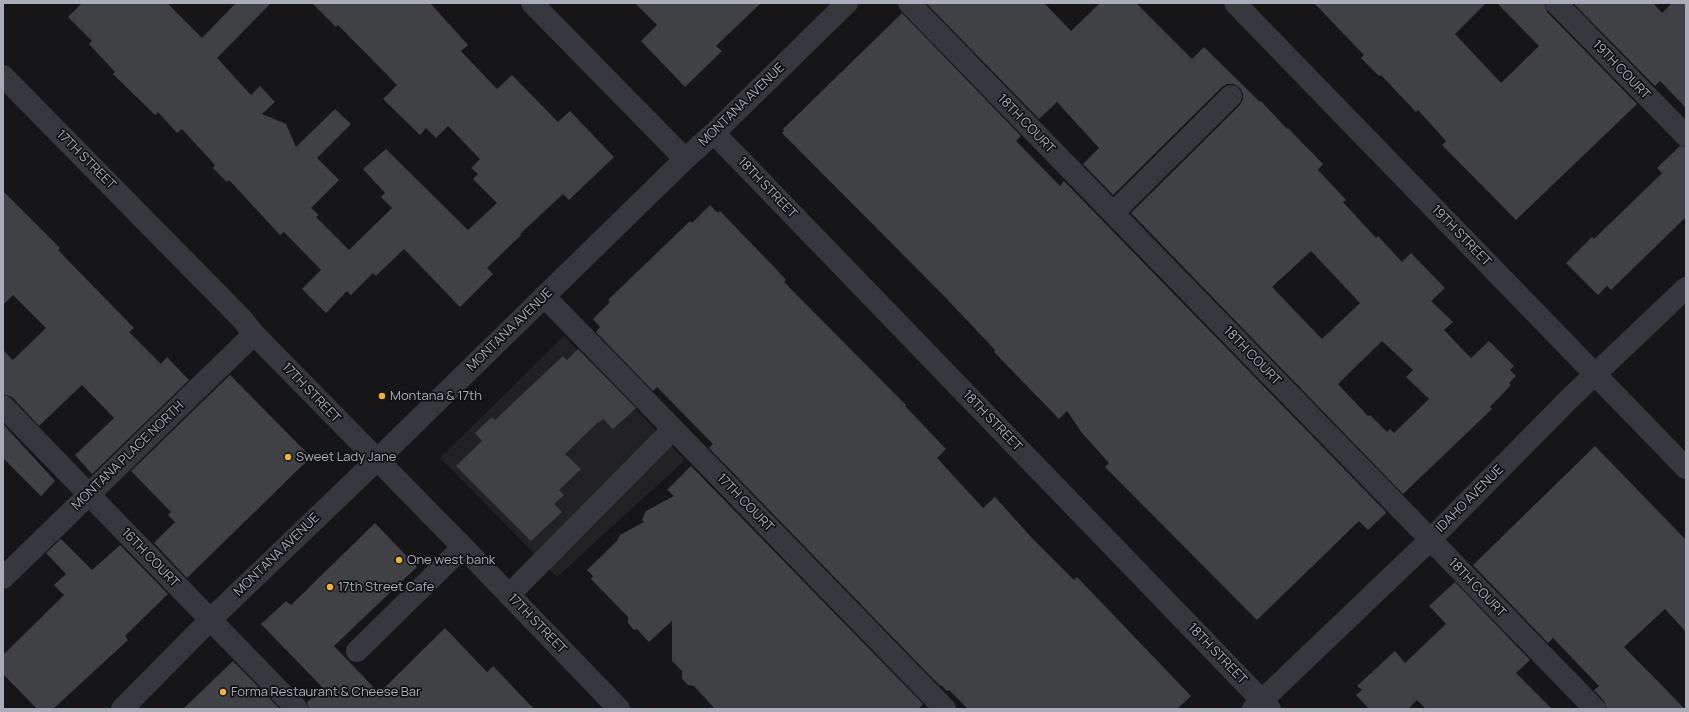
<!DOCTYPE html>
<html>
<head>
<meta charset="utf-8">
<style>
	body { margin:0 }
	#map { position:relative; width:1689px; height:712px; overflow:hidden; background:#161618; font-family:Manrope,sans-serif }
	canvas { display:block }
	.frame { position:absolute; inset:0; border:4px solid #a8adb8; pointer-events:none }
</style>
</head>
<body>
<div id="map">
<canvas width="1689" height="712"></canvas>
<div class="frame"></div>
</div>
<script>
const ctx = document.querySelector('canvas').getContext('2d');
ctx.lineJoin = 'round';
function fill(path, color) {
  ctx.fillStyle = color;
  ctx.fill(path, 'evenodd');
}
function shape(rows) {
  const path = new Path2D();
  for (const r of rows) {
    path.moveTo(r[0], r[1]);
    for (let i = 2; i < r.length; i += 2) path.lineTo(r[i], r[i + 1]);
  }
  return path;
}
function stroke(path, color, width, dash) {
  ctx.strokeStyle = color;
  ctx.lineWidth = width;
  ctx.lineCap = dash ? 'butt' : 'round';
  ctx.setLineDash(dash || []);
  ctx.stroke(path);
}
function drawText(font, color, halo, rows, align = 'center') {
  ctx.font = font + ' Manrope,sans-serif';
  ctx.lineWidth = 3.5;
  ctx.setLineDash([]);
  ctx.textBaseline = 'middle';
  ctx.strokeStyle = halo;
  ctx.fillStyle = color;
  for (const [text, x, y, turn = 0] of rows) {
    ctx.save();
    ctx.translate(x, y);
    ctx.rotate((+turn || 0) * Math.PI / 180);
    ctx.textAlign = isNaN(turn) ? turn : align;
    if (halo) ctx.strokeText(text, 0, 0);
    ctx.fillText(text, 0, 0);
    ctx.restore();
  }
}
fill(shape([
	[564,336,685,460,557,577,440,458]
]), '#222225');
fill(shape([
	[82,3,167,3,202,38,236,3,271,3,217,58,251,95,260,86,275,102,262,114,286,124,296,147,335,109,351,124,317,158,339,180,311,208,319,215,316,217,349,250,392,208,381,197,385,193,363,169,386,149,468,230,497,203,473,179,478,174,471,168,480,159,448,126,436,138,426,128,420,135,383,99,397,85,338,25,336,27,312,3,430,3,468,45,461,51,497,89,512,75,558,122,570,111,614,157,569,200,563,194,520,234,521,235,487,268,493,274,460,307,404,249,376,276,373,273,351,295,347,291,326,313,302,289,321,270,284,232,280,235,229,180,227,182,213,168,215,165,182,129,177,133,158,112,155,115,113,74,115,72,89,44,92,41,68,17],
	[635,3,761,3,716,46,722,51,685,87,641,41,657,25],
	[926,3,1044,3,1071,31,1100,3,1136,3,1192,59,1204,47,1260,102,1261,101,1287,129,1288,128,1323,164,1318,170,1346,200,1343,202,1376,238,1378,236,1402,262,1411,253,1445,288,1431,301,1453,322,1444,330,1471,358,1489,341,1514,366,1510,370,1516,376,1509,383,1511,385,1490,407,1492,409,1403,494,1131,213,1240,105,1243,99,1243,93,1240,88,1234,84,1227,84,1222,87,1113,195,1083,164,1099,148,1057,102,1039,119],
	[1311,251,1360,303,1322,339,1272,287],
	[1382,341,1413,370,1406,377,1429,399,1394,433,1390,429,1387,432,1370,415,1368,416,1338,384],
	[1314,3,1486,3,1455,34,1501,83,1539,46,1497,3,1544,3,1547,12,1637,104,1516,220,1442,145,1446,141,1418,110,1416,112,1381,75,1379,76,1361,58,1364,55],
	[1573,3,1653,3,1662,13,1672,3,1686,3,1686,108,1660,81,1655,86],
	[902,13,1021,136,1016,141,1060,186,1064,181,1385,511,1386,513,1368,530,1359,521,1257,620,1105,467,1109,463,1082,433,1067,411,1059,419,994,352,995,350,945,297,782,133,784,131,783,129],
	[1680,146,1686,148,1686,217,1611,290,1607,286,1598,295,1566,263,1592,237,1594,239,1662,173,1657,168],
	[3,191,60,248,58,250,134,328,129,332,161,364,167,357,189,380,92,474,75,455,114,418,82,385,39,426,12,397,3,394,3,350,13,360,46,328,13,295,3,305],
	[710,205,718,213,720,211,776,269,786,280,784,282,906,405,905,406,946,449,937,458,983,508,995,497,1032,538,1074,580,1077,577,1191,696,1177,709,968,709,949,690,947,691,941,685,940,686,709,448,713,444,657,387,653,391,596,332,600,327,593,319,610,302,608,300,690,221,692,223],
	[578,349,636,408,613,429,603,419,599,423,598,422,565,454,581,469,559,490,564,495,554,504,562,512,531,541,456,466,482,441,475,433,492,417,495,420,563,356,567,360],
	[230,375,311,457,187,578,154,543,175,522,168,515,171,512,131,471],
	[3,424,55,481,41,496,4,459,3,460],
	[1595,446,1686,540,1686,632,1665,609,1624,647,1685,709,1607,709,1604,701,1594,690,1599,686,1553,638,1548,643,1473,565],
	[691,466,923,704,918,709,715,709,694,686,688,685,682,679,682,671,672,661,672,621,649,642,637,629,634,630,628,623,628,617,591,579,593,576,587,570,617,541,620,535,644,522,642,520,646,511,674,496,667,490],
	[375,523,417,567,334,646,379,693,445,628,487,672,493,666,534,709,309,709,307,702,323,688,261,624,286,601,291,605],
	[61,539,92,570,120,545,168,594,125,636,128,640,53,709,37,709,3,674,3,655,64,595,54,585,66,574,46,553],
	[1455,582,1530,660,1516,673,1552,709,1426,709,1417,700,1408,709,1369,709,1356,695,1362,690,1357,686,1395,651,1405,663,1446,624,1429,606],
	[233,661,280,709,183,709]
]), '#404145');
stroke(shape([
	[532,3,685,159],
	[909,3,1595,709],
	[1235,3,1686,468],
	[1556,3,1686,136],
	[3,76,241,318,254,334,463,547,619,709],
	[714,133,1270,709],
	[1113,213,1231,96],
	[544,296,945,709],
	[3,406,297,709],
	[3,578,254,334],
	[509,595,673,429],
	[357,651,463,547],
	[122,709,210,620,377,460,685,159,714,133,847,3],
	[1253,709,1430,540,1570,398,1686,288]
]), '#37383d', 22);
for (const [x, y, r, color] of [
	[382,396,4,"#f2b134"],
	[288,457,4,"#f2b134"],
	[399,560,4,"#f2b134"],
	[330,587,4,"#f2b134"],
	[223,692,4,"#f2b134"]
]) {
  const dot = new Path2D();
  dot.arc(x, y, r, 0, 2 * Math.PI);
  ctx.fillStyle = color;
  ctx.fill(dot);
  stroke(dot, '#111113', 1.5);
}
drawText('13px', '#a8adb8', '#111113', [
	["19TH COURT",1621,70,46],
	["MONTANA AVENUE",742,105,-44],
	["18TH COURT",1026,124,46],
	["17TH STREET",86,160,45],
	["18TH STREET",767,188,46],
	["19TH STREET",1461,236,46],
	["MONTANA AVENUE",510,330,-44],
	["18TH COURT",1252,356,46],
	["17TH STREET",311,393,46],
	["18TH STREET",992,421,46],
	["MONTANA PLACE NORTH",128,456,-44],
	["IDAHO AVENUE",1470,499,-45],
	["17TH COURT",745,503,46],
	["MONTANA AVENUE",277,555,-44],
	["16TH COURT",150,558,46],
	["18TH COURT",1477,588,46],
	["17TH STREET",537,624,46],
	["18TH STREET",1217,654,46]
]);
drawText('13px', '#a8adb8', '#111113', [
	["Montana & 17th",390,396],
	["Sweet Lady Jane",296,457],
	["One west bank",407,560],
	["17th Street Cafe",338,587],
	["Forma Restaurant & Cheese Bar",231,692]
], 'left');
</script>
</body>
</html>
